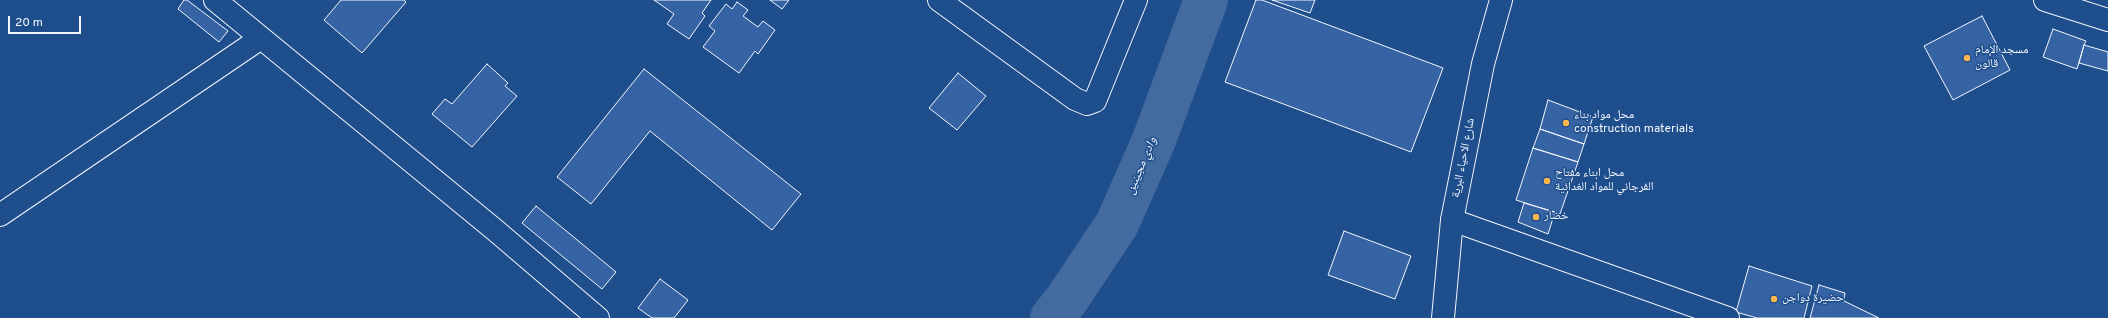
<!DOCTYPE html>
<html>
<head>
<meta charset="utf-8">
<style>
	body { margin:0 }
	#map { position:relative; width:2108px; height:318px; overflow:hidden; background:#1f4e8c; font-family:Overpass,sans-serif }
	canvas { display:block }
	.scale { position:absolute; left:8px; top:16px; width:73px; height:18px; box-sizing:border-box; border:2px solid #f2f6ff; border-top:0; padding-left:5px; font-size:12px; line-height:14px; white-space:nowrap; color:#f2f6ff; -webkit-text-stroke:3px #1f4e8c; paint-order:stroke }
</style>
</head>
<body>
<div id="map">
<canvas width="2108" height="318"></canvas>
<div class="scale">20 m</div>
</div>
<script>
const ctx = document.querySelector('canvas').getContext('2d');
ctx.lineJoin = 'round';
function shape(rows) {
  const path = new Path2D();
  for (const r of rows) {
    path.moveTo(r[0], r[1]);
    for (let i = 2; i < r.length; i += 2) path.lineTo(r[i], r[i + 1]);
  }
  return path;
}
function stroke(path, color, width, dash) {
  ctx.strokeStyle = color;
  ctx.lineWidth = width;
  ctx.lineCap = dash ? 'butt' : 'round';
  ctx.setLineDash(dash || []);
  ctx.stroke(path);
}
function fill(path, color) {
  ctx.fillStyle = color;
  ctx.fill(path, 'evenodd');
}
function drawText(font, color, halo, rows, align = 'center') {
  ctx.font = font + ' Overpass,"Noto Naskh Arabic",sans-serif';
  ctx.lineWidth = 3;
  ctx.setLineDash([]);
  ctx.textBaseline = 'middle';
  ctx.strokeStyle = halo;
  ctx.fillStyle = color;
  for (const [text, x, y, turn = 0] of rows) {
    ctx.save();
    ctx.translate(x, y);
    ctx.rotate((+turn || 0) * Math.PI / 180);
    ctx.textAlign = isNaN(turn) ? turn : align;
    if (halo) ctx.strokeText(text, 0, 0);
    ctx.fillText(text, 0, 0);
    ctx.restore();
  }
}
stroke(shape([
	[1052,318,1067,299,1117,224,1154,140,1206,0]
]), '#446ba0', 44);
const building = shape([
	[184,0,187,0,228,31,219,42,178,9,184,0],
	[341,0,404,0,406,2,362,53,324,20,341,0],
	[654,0,711,0,702,13,705,16,689,39,667,24,674,14,654,0],
	[770,0,789,0,782,9,770,0],
	[1256,0,1262,0,1443,68,1411,152,1225,82,1256,0],
	[1272,0,1315,0,1310,13,1272,0],
	[737,2,748,10,743,16,758,27,763,21,775,30,758,54,755,51,739,73,703,47,715,31,709,26,726,4,732,9,737,2],
	[1982,16,2010,70,1953,100,1924,46,1982,16],
	[2053,29,2086,41,2084,45,2077,69,2043,57,2053,29],
	[2084,45,2108,52,2108,71,2079,63,2084,45],
	[487,64,508,83,505,86,517,96,472,147,432,114,445,99,452,104,487,64],
	[644,69,801,194,772,230,650,131,591,204,557,177,644,69],
	[958,73,986,96,957,130,929,108,958,73],
	[1548,100,1593,117,1584,144,1540,129,1548,100],
	[1540,129,1584,144,1578,162,1533,148,1540,129],
	[1533,148,1578,162,1560,214,1516,200,1533,148],
	[1524,203,1555,212,1548,234,1518,222,1524,203],
	[536,206,616,272,602,289,522,223,536,206],
	[1344,231,1411,256,1395,299,1328,275,1344,231],
	[1749,266,1812,286,1804,318,1757,318,1736,312,1749,266],
	[660,279,688,300,674,318,652,318,638,308,660,279],
	[1819,285,1845,293,1844,301,1879,318,1810,318,1819,285]
]);
fill(building, '#3563a3');
stroke(building, '#f2f6ff', 1);
const minor = shape([
	[215,0,495,230,598,318],
	[939,0,1075,99,1087,104,1095,101,1136,0],
	[2045,0,2108,20],
	[0,215,261,38],
	[1452,220,1728,318]
]);
const primary = shape([
	[1443,318,1452,220,1483,64,1501,0]
]);
stroke(minor, '#f2f6ff', 24);
stroke(primary, '#f2f6ff', 24);
stroke(minor, '#1f4e8c', 22);
stroke(primary, '#1f4e8c', 22);
for (const [x, y, r, color] of [
	[1967,58,4,"#ffb74d"],
	[1566,123,4,"#ffb74d"],
	[1547,181,4,"#ffb74d"],
	[1536,217,4,"#ffb74d"],
	[1774,299,4,"#ffb74d"]
]) {
  const dot = new Path2D();
  dot.arc(x, y, r, 0, 2 * Math.PI);
  ctx.fillStyle = color;
  ctx.fill(dot);
  stroke(dot, '#1f4e8c', 1.5);
}
drawText('12px', '#f2f6ff', '#1f4e8c', [
	["مسجد الإمام",1975,51],
	["قالون",1975,65],
	["محل مواد بناء",1574,116],
	["construction materials",1574,130],
	["محل ابناء مفتاح",1555,174],
	["الفرجاني للمواد الغدائية",1555,188],
	["خضار",1544,217],
	["حضيرة دواجن",1782,299]
], 'left');
drawText('12px', '#f2f6ff', '#1f4e8c', [
	["شارع الاحياء البرية",1464,158,-79]
]);
drawText('italic 13px', '#f2f6ff', '#1f4e8c', [
	["وادي مجينين",1142,166,-67]
]);
</script>
</body>
</html>
